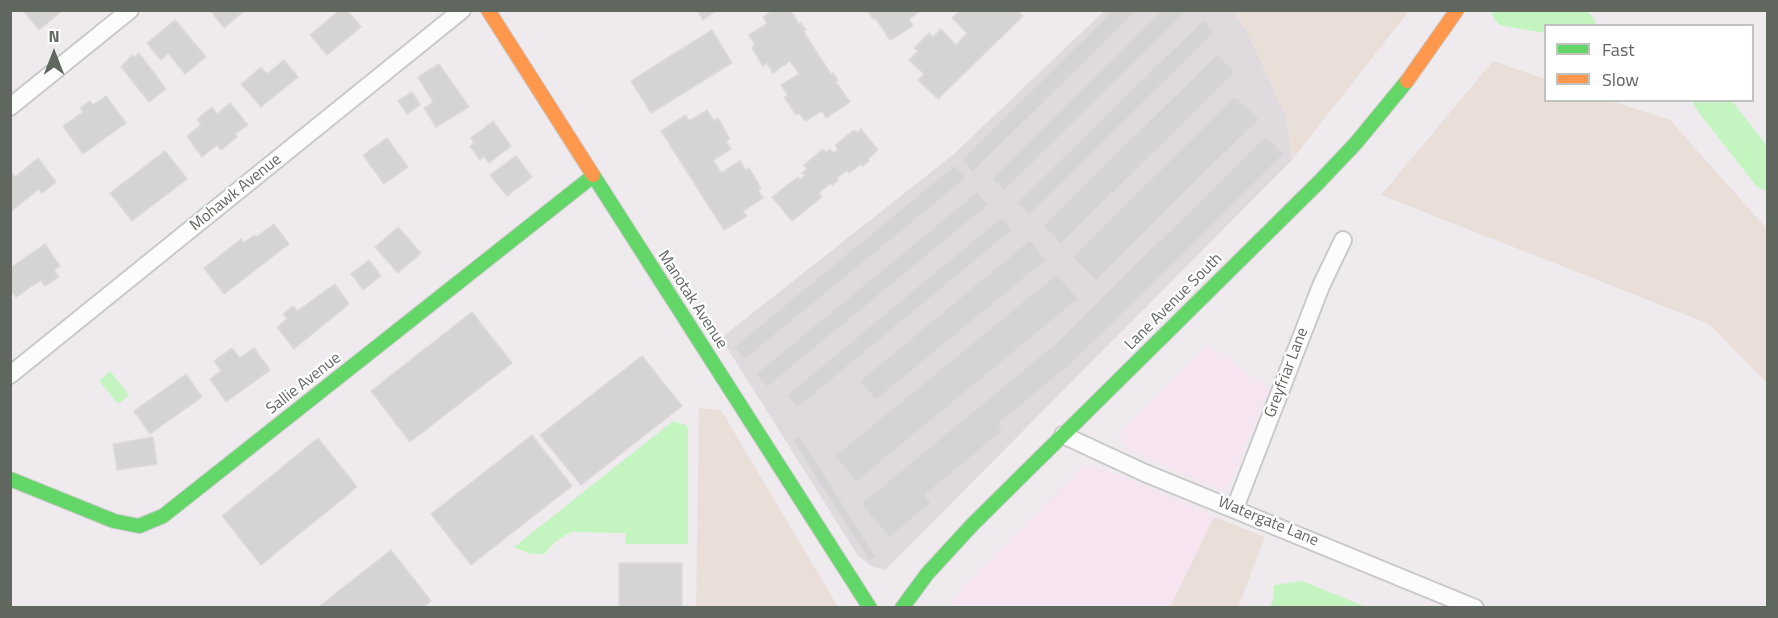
<!DOCTYPE html>
<html>
<head>
<meta charset="utf-8">
<style>
	body { margin:0 }
	#map { position:relative; width:1778px; height:618px; overflow:hidden; background:#eeeaed; font-family:"Titillium Web",sans-serif }
	canvas { display:block }
	.frame { position:absolute; inset:0; border:12px solid #5f675f; pointer-events:none }
	.legend { position:absolute; left:1544px; top:24px; width:210px; height:78px; box-sizing:border-box; background:#fff; border:2px solid #bfc2bf; margin:0; padding:8px 10px; list-style:none; font-size:18px; color:#5f675f }
	.legend li { display:flex; align-items:center; gap:12px; height:30px }
	.legend b { width:30px; border:2px solid #bfc2bf }
	.north { position:absolute; left:24px; top:24px; width:60px; height:60px; -webkit-text-stroke:4px #fff; paint-order:stroke; rotate:0deg; font-size:16px; font-weight:700; line-height:24px; text-align:center; color:#5f675f }
	.north::after { content:''; display:block; margin:auto; width:21px; height:27px; background:#5f675f; clip-path:polygon(50% 0,100% 100%,50% 72%,0 100%) }
</style>
</head>
<body>
<div id="map">
<canvas width="1778" height="618"></canvas>
<div class="frame"></div>
<ul class="legend">
<li><b style="height:8px;background:#63d668"></b>Fast</li>
<li><b style="height:8px;background:#ff974d"></b>Slow</li>
</ul>
<div class="north">N</div>
</div>
<script>
const ctx = document.querySelector('canvas').getContext('2d');
ctx.lineJoin = 'round';
function fill(path, color) {
  ctx.fillStyle = color;
  ctx.fill(path, 'evenodd');
}
function shape(rows) {
  const path = new Path2D();
  for (const r of rows) {
    path.moveTo(r[0], r[1]);
    for (let i = 2; i < r.length; i += 2) path.lineTo(r[i], r[i + 1]);
  }
  return path;
}
function stroke(path, color, width, dash) {
  ctx.strokeStyle = color;
  ctx.lineWidth = width;
  ctx.lineCap = dash ? 'butt' : 'round';
  ctx.setLineDash(dash || []);
  ctx.stroke(path);
}
function drawText(font, color, halo, rows, align = 'center') {
  ctx.font = font + ' "Titillium Web",sans-serif';
  ctx.lineWidth = 4.5;
  ctx.setLineDash([]);
  ctx.textBaseline = 'middle';
  ctx.strokeStyle = halo;
  ctx.fillStyle = color;
  for (const [text, x, y, turn = 0] of rows) {
    ctx.save();
    ctx.translate(x, y);
    ctx.rotate((+turn || 0) * Math.PI / 180);
    ctx.textAlign = isNaN(turn) ? turn : align;
    if (halo) ctx.strokeText(text, 0, 0);
    ctx.fillText(text, 0, 0);
    ctx.restore();
  }
}
fill(shape([
	[1208,345,1269,390,1225,492,1126,449,1119,434],
	[1084,465,1120,475,1214,517,1170,607,949,608,961,589]
]), '#f6e4f1');
fill(shape([
	[1104,11,1232,11,1245,27,1286,116,1292,160,885,570,873,567,858,556,721,338,954,154]
]), '#dedadd');
fill(shape([
	[1232,11,1409,11,1292,160,1286,116,1245,27],
	[1493,61,1545,79,1546,100,1611,101,1670,120,1767,229,1767,383,1709,324,1381,195],
	[699,408,721,410,838,607,696,607],
	[1214,517,1265,537,1238,607,1170,607]
]), '#eadfd8');
fill(shape([
	[110,371,129,395,118,404,99,381],
	[673,421,686,425,688,429,688,544,626,544,625,533,571,532,555,542,544,554,530,554,514,547],
	[1302,581,1366,607,1270,607,1274,597,1274,585]
]), '#c4f5c0');
stroke(shape([
	[1508,10,1560,19,1579,26],
	[1710,100,1768,174]
]), '#c4f5c0', 33);
const building = shape([
	[23,10,63,10,39,30,23,10],
	[210,10,245,10,224,28,210,10],
	[340,10,347,10,361,27,327,55,310,35,340,10],
	[697,10,717,10,703,20,697,10],
	[773,10,790,10,799,24,801,23,806,30,803,31,831,74,833,73,838,80,836,82,850,102,826,118,822,111,805,121,799,113,796,115,784,97,788,95,781,85,799,74,790,61,773,73,767,63,763,66,752,48,755,45,749,35,767,24,763,17,773,10],
	[871,10,922,10,909,19,913,26,890,40,876,19,874,20,869,13,871,10],
	[960,10,1017,10,1023,16,938,99,918,80,924,74,909,60,918,51,914,48,929,33,933,37,941,29,956,45,967,33,952,18,960,10],
	[1113,10,1137,10,973,172,961,160,1113,10],
	[1162,10,1187,10,1004,191,992,179,1162,10],
	[175,20,206,57,185,74,168,53,161,60,147,43,175,20],
	[1203,20,1215,32,1029,215,1017,203,1203,20],
	[712,30,732,63,651,113,631,81,712,30],
	[139,53,166,89,149,102,121,67,132,55,134,57,139,53],
	[1217,54,1235,72,1061,244,1043,226,1217,54],
	[284,60,298,77,261,107,241,84,261,67,267,74,284,60],
	[439,64,469,107,436,127,424,108,433,102,418,77,439,64],
	[412,92,420,105,407,114,398,101,412,92],
	[106,96,126,123,83,154,63,126,83,112,80,108,90,101,93,105,106,96],
	[1235,96,1259,119,1096,280,1072,257,1235,96],
	[230,103,248,125,235,134,237,137,221,150,217,145,202,157,187,136,201,125,197,119,212,107,217,114,230,103],
	[707,110,714,121,718,118,730,139,726,141,731,149,713,160,721,173,740,161,746,171,749,168,761,188,758,190,763,198,743,211,747,216,724,230,661,131,686,115,689,121,707,110],
	[493,121,511,146,489,163,484,156,480,160,470,146,474,143,471,138,493,121],
	[861,129,878,150,868,159,869,161,863,166,861,164,849,173,847,170,837,178,838,180,833,185,831,183,819,193,822,197,792,221,772,197,798,177,800,180,805,176,802,173,807,169,804,165,823,149,826,153,830,149,833,153,838,149,835,145,854,130,857,133,861,129],
	[1266,136,1284,154,1073,362,998,424,1003,430,925,495,931,503,889,537,861,504,1055,344,1266,136],
	[387,138,408,167,384,184,363,155,387,138],
	[165,151,187,179,132,221,110,193,165,151],
	[516,156,532,177,507,196,490,175,516,156],
	[38,158,56,182,42,193,39,189,10,212,10,171,15,177,38,158],
	[955,165,966,178,744,360,734,347,955,165],
	[977,192,988,205,767,387,756,374,977,192],
	[1002,217,1012,230,797,408,787,395,1002,217],
	[274,224,289,244,224,294,204,268,241,239,244,243,254,235,256,237,274,224],
	[398,227,421,253,398,273,375,247,398,227],
	[1030,240,1046,260,876,400,860,381,1030,240],
	[45,244,60,266,54,270,59,277,45,286,41,280,16,297,10,290,10,268,45,244],
	[369,260,381,276,363,290,351,274,369,260],
	[1057,274,1078,299,856,482,835,456,1057,274],
	[335,284,349,304,294,349,277,327,287,319,283,314,293,306,297,311,335,284],
	[472,312,512,363,410,442,371,391,472,312],
	[232,348,240,358,254,348,270,370,226,402,210,379,221,371,214,361,232,348],
	[642,356,682,406,581,485,540,435,642,356],
	[186,374,202,397,150,434,134,411,186,374],
	[532,435,572,486,471,565,431,514,532,435],
	[800,436,876,557,869,561,793,441,800,436],
	[153,437,157,464,117,470,113,444,153,437],
	[318,438,357,487,261,565,222,516,318,438],
	[391,550,431,601,422,608,317,608,391,550],
	[619,563,682,563,682,608,619,608,619,563]
]);
fill(building, '#d5d3d4');
stroke(building, '#ddd9dc', 1.5);
const street = shape([
	[10,107,130,10],
	[10,375,462,10],
	[1063,435,1145,473,1475,608],
	[1235,508,1321,286,1343,240]
]);
const fast = shape([
	[593,175,870,608],
	[10,479,114,521,139,526,163,516,593,176],
	[902,608,927,574,973,524,1319,182,1356,143,1407,81]
]);
const slow = shape([
	[488,10,593,175],
	[1407,81,1457,10]
]);
stroke(street, '#c8c9c8', 20);
stroke(fast, '#cacac9', 16);
stroke(slow, '#cacac9', 16);
stroke(street, '#fcfcfc', 16);
stroke(fast, '#63d668', 14);
stroke(slow, '#ff974d', 14);
drawText('16px', '#5f675f', '#fff', [
	["Mohawk Avenue",236,193,-39],
	["Manotak Avenue",692,300,57],
	["Lane Avenue South",1174,302,-45],
	["Greyfriar Lane",1287,373,-69],
	["Sallie Avenue",304,384,-38],
	["Watergate Lane",1268,522,22]
]);
</script>
</body>
</html>
